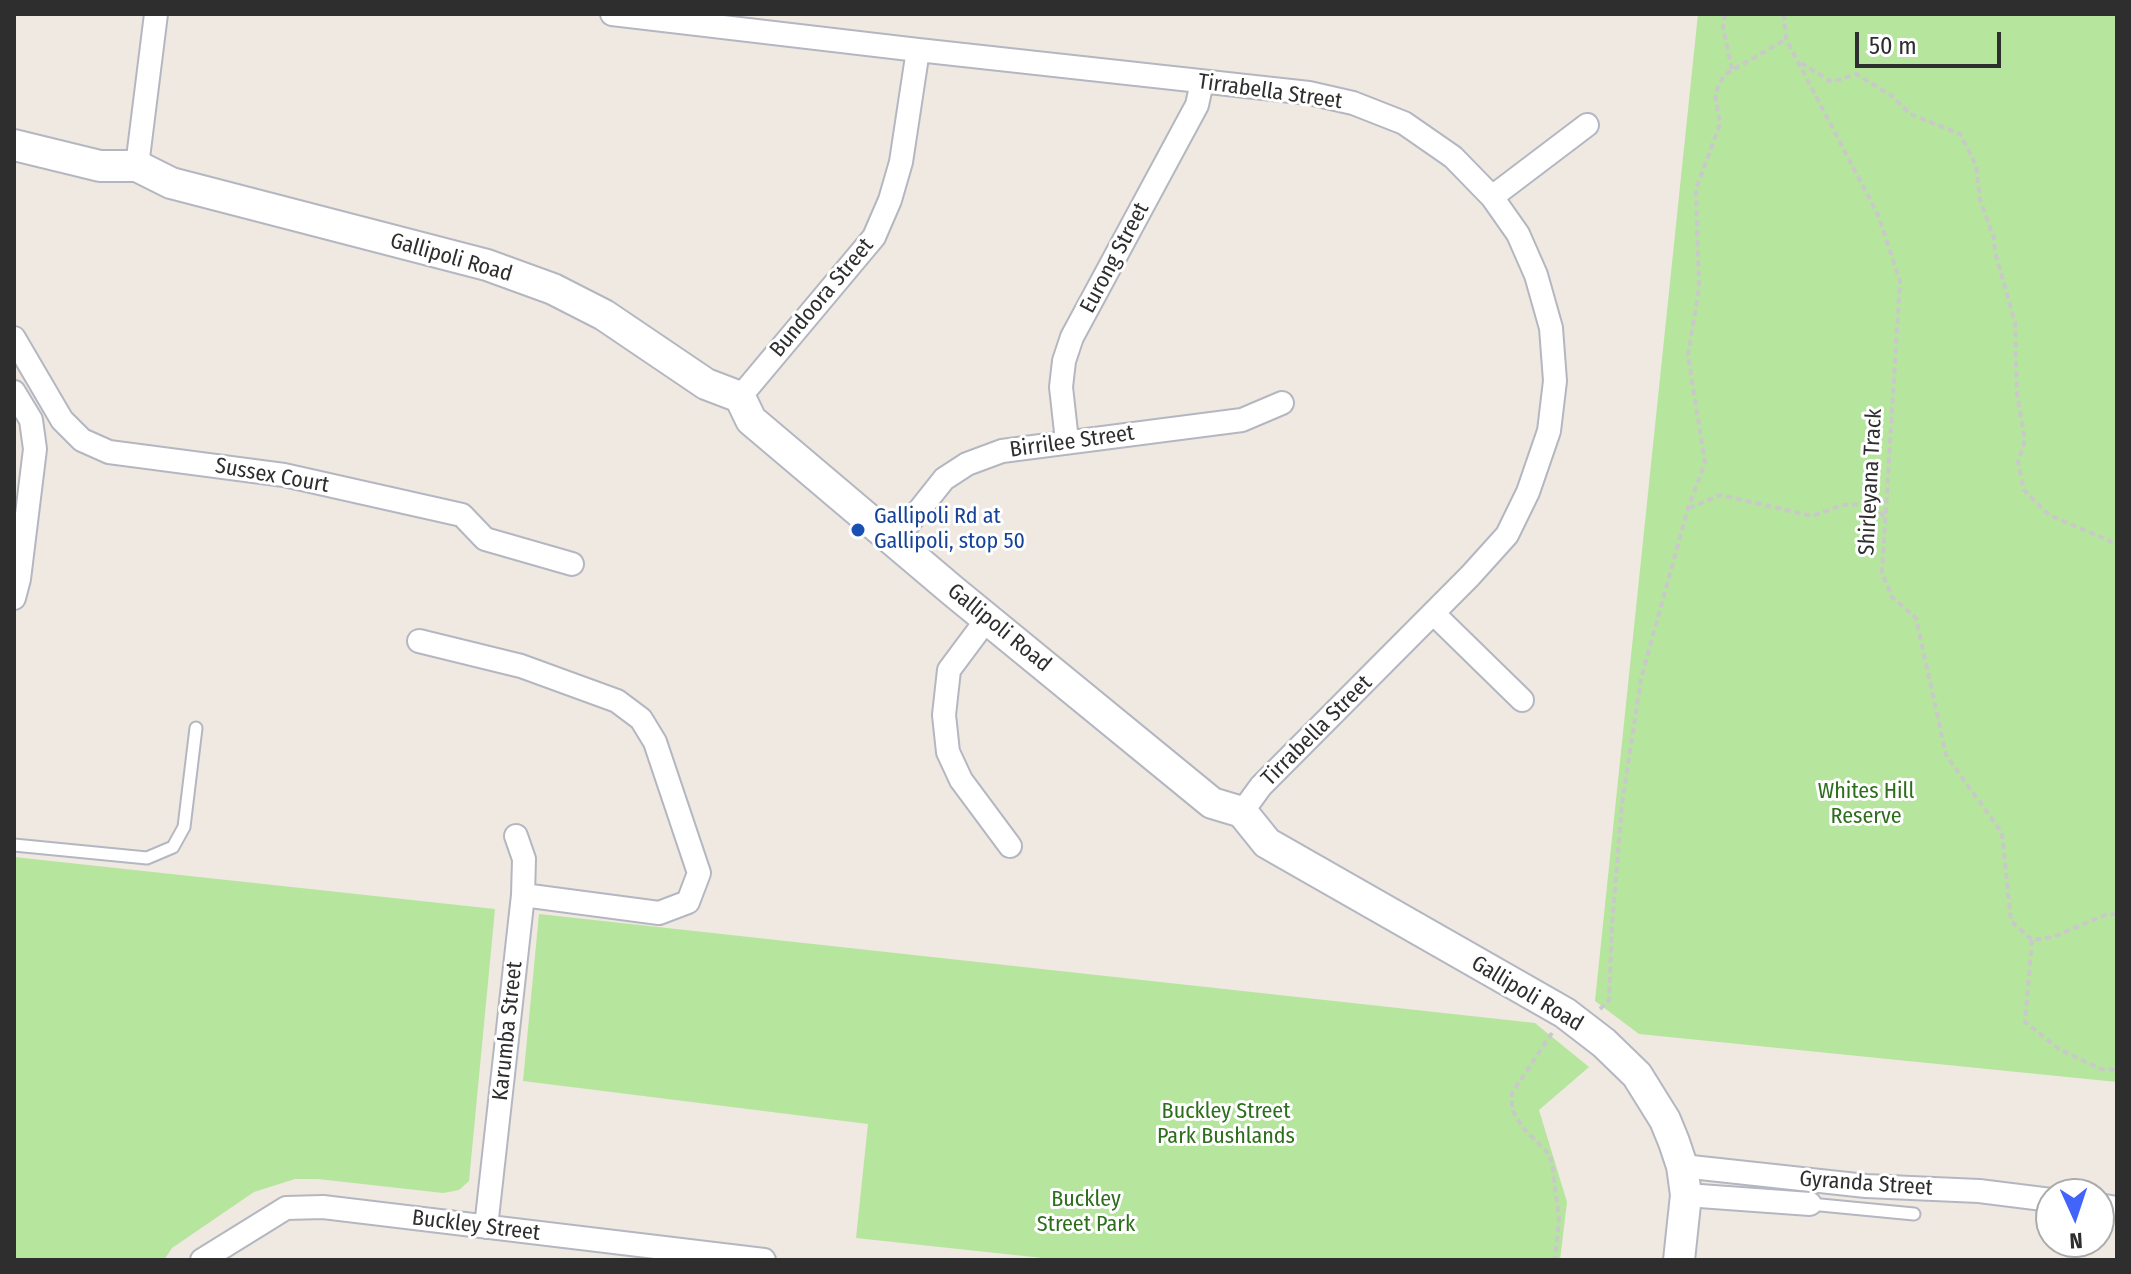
<!DOCTYPE html>
<html>
<head>
<meta charset="utf-8">
<style>
	body { margin:0 }
	#map { position:relative; width:2131px; height:1274px; overflow:hidden; background:#efe9e1; font-family:"Fira Sans Condensed",sans-serif }
	canvas { display:block }
	.frame { position:absolute; inset:0; border:16px solid #2e2e2e; pointer-events:none }
	.north { position:absolute; left:2035px; top:1178px; width:80px; height:80px; box-sizing:border-box; background:#fff; border:2px solid #ababab; border-radius:50%; rotate:177deg; font-size:22px; font-weight:700; line-height:32px; text-align:center; color:#2e2e2e }
	.north::after { content:''; display:block; margin:auto; width:28px; height:36px; background:#4264fb; clip-path:polygon(50% 0,100% 100%,50% 72%,0 100%) }
	.scale { position:absolute; left:1855px; top:32px; width:146px; height:36px; box-sizing:border-box; border:4px solid #2e2e2e; border-top:0; padding-left:10px; font-size:24px; line-height:28px; white-space:nowrap; color:#2e2e2e; -webkit-text-stroke:6px #fff; paint-order:stroke }
</style>
</head>
<body>
<div id="map">
<canvas width="2131" height="1274"></canvas>
<div class="frame"></div>
<div class="north">N</div>
<div class="scale">50 m</div>
</div>
<script>
const ctx = document.querySelector('canvas').getContext('2d');
ctx.lineJoin = 'round';
function fill(path, color) {
  ctx.fillStyle = color;
  ctx.fill(path, 'evenodd');
}
function shape(rows) {
  const path = new Path2D();
  for (const r of rows) {
    path.moveTo(r[0], r[1]);
    for (let i = 2; i < r.length; i += 2) path.lineTo(r[i], r[i + 1]);
  }
  return path;
}
function stroke(path, color, width, dash) {
  ctx.strokeStyle = color;
  ctx.lineWidth = width;
  ctx.lineCap = dash ? 'butt' : 'round';
  ctx.setLineDash(dash || []);
  ctx.stroke(path);
}
function drawText(font, color, halo, rows, align = 'center') {
  ctx.font = font + ' "Fira Sans Condensed",sans-serif';
  ctx.lineWidth = 6;
  ctx.setLineDash([]);
  ctx.textBaseline = 'middle';
  ctx.strokeStyle = halo;
  ctx.fillStyle = color;
  for (const [text, x, y, turn = 0] of rows) {
    ctx.save();
    ctx.translate(x, y);
    ctx.rotate((+turn || 0) * Math.PI / 180);
    ctx.textAlign = isNaN(turn) ? turn : align;
    if (halo) ctx.strokeText(text, 0, 0);
    ctx.fillText(text, 0, 0);
    ctx.restore();
  }
}
fill(shape([
	[1698,14,2117,14,2117,1082,1639,1034,1595,1001],
	[14,857,495,909,469,1181,459,1190,443,1193,318,1179,295,1179,254,1192,172,1248,164,1260,14,1260],
	[539,914,1535,1023,1589,1067,1539,1110,1567,1202,1560,1260,1061,1260,856,1238,868,1124,523,1081]
]), '#b6e59e');
const lane = shape([
	[14,845,147,858,173,847,184,827,196,728],
	[1810,1204,1914,1214]
]);
const street = shape([
	[612,14,918,50,1309,93,1353,103,1404,123,1453,157,1492,197,1518,234,1536,275,1551,328,1555,381,1549,431,1528,492,1507,535,1470,576,1261,786,1242,812],
	[137,166,156,14],
	[1492,197,1587,125],
	[14,338,62,420,82,440,109,452,284,475,462,515,485,539,572,564],
	[14,392,31,420,35,449,19,579,14,598],
	[740,397,874,237,890,200,901,162,918,50],
	[1067,441,1061,387,1064,361,1072,337,1197,105,1202,82],
	[894,542,944,479,967,464,1002,451,1242,420,1282,403],
	[1434,614,1522,700],
	[987,619,949,670,944,715,948,752,961,780,1010,846],
	[419,641,521,666,617,701,641,719,655,742,699,873,688,902,659,913,523,895],
	[1682,1166,1866,1186,1979,1191,2051,1200],
	[1686,1195,1810,1204],
	[2099,1205,2117,1208],
	[486,1227,523,895,524,859,516,836],
	[202,1260,286,1208,323,1207,764,1260]
]);
const secondary = shape([
	[14,145,100,166,137,166,171,183,487,265,553,289,604,315,706,384,740,397,751,420,953,591,1212,803,1242,812,1267,843,1565,1013,1604,1043,1637,1075,1665,1120,1674,1142,1682,1166,1686,1195,1679,1260]
]);
stroke(lane, '#b4b7c1', 15);
stroke(street, '#b4b7c1', 26);
stroke(secondary, '#b4b7c1', 34);
stroke(shape([
	[1725,14,1723,28,1732,69],
	[1784,14,1786,39,1878,215,1900,281,1882,573,1892,597,1916,618,1946,755,2002,833,2011,921,2032,940,2053,937,2105,915,2117,914],
	[1801,63,1832,82,1856,74,1892,96,1910,114,1960,134,1976,165,1980,200,1994,238,1995,252,2015,323,2017,395,2025,440,2018,462,2024,490,2049,515,2108,540,2117,547],
	[1689,508,1721,495,1812,516,1842,505,1867,504,1884,516],
	[2032,940,2025,1022,2059,1049,2101,1069,2117,1070],
	[1600,1009,1609,1000,1612,925,1622,804,1641,679,1688,508,1705,463,1688,355,1699,288,1696,189,1720,124,1715,94,1724,75,1786,39],
	[1552,1033,1512,1093,1512,1110,1524,1129,1549,1154,1552,1163,1559,1219,1555,1260]
]), '#c9c9c9', 4, [6, 4]);
stroke(lane, '#fff', 11);
stroke(street, '#fff', 22);
stroke(secondary, '#fff', 30);
for (const [x, y, r, color] of [
	[858,530,8,"#1a4fb4"]
]) {
  const dot = new Path2D();
  dot.arc(x, y, r, 0, 2 * Math.PI);
  ctx.fillStyle = color;
  ctx.fill(dot);
  stroke(dot, '#fff', 3);
}
drawText('22px', '#2e2e2e', '#fff', [
	["Tirrabella Street",1270,92,8],
	["Gallipoli Road",451,258,16],
	["Eurong Street",1115,258,-62],
	["Bundoora Street",822,298,-50],
	["Birrilee Street",1072,442,-8],
	["Sussex Court",272,476,10],
	["Shirleyana Track",1871,482,-87],
	["Gallipoli Road",999,628,39],
	["Tirrabella Street",1317,731,-45],
	["Gallipoli Road",1527,994,31],
	["Karumba Street",508,1031,-84],
	["Gyranda Street",1866,1184,4],
	["Buckley Street",476,1226,7]
]);
drawText('22px', '#164399', '#fff', [
	["Gallipoli Rd at",874,517],
	["Gallipoli, stop 50",874,542]
], 'left');
drawText('22px', '#2c6e1b', '#fff', [
	["Whites Hill",1866,792],
	["Reserve",1866,817],
	["Buckley Street",1226,1112],
	["Park Bushlands",1226,1137],
	["Buckley",1086,1200],
	["Street Park",1086,1225]
]);
</script>
</body>
</html>
